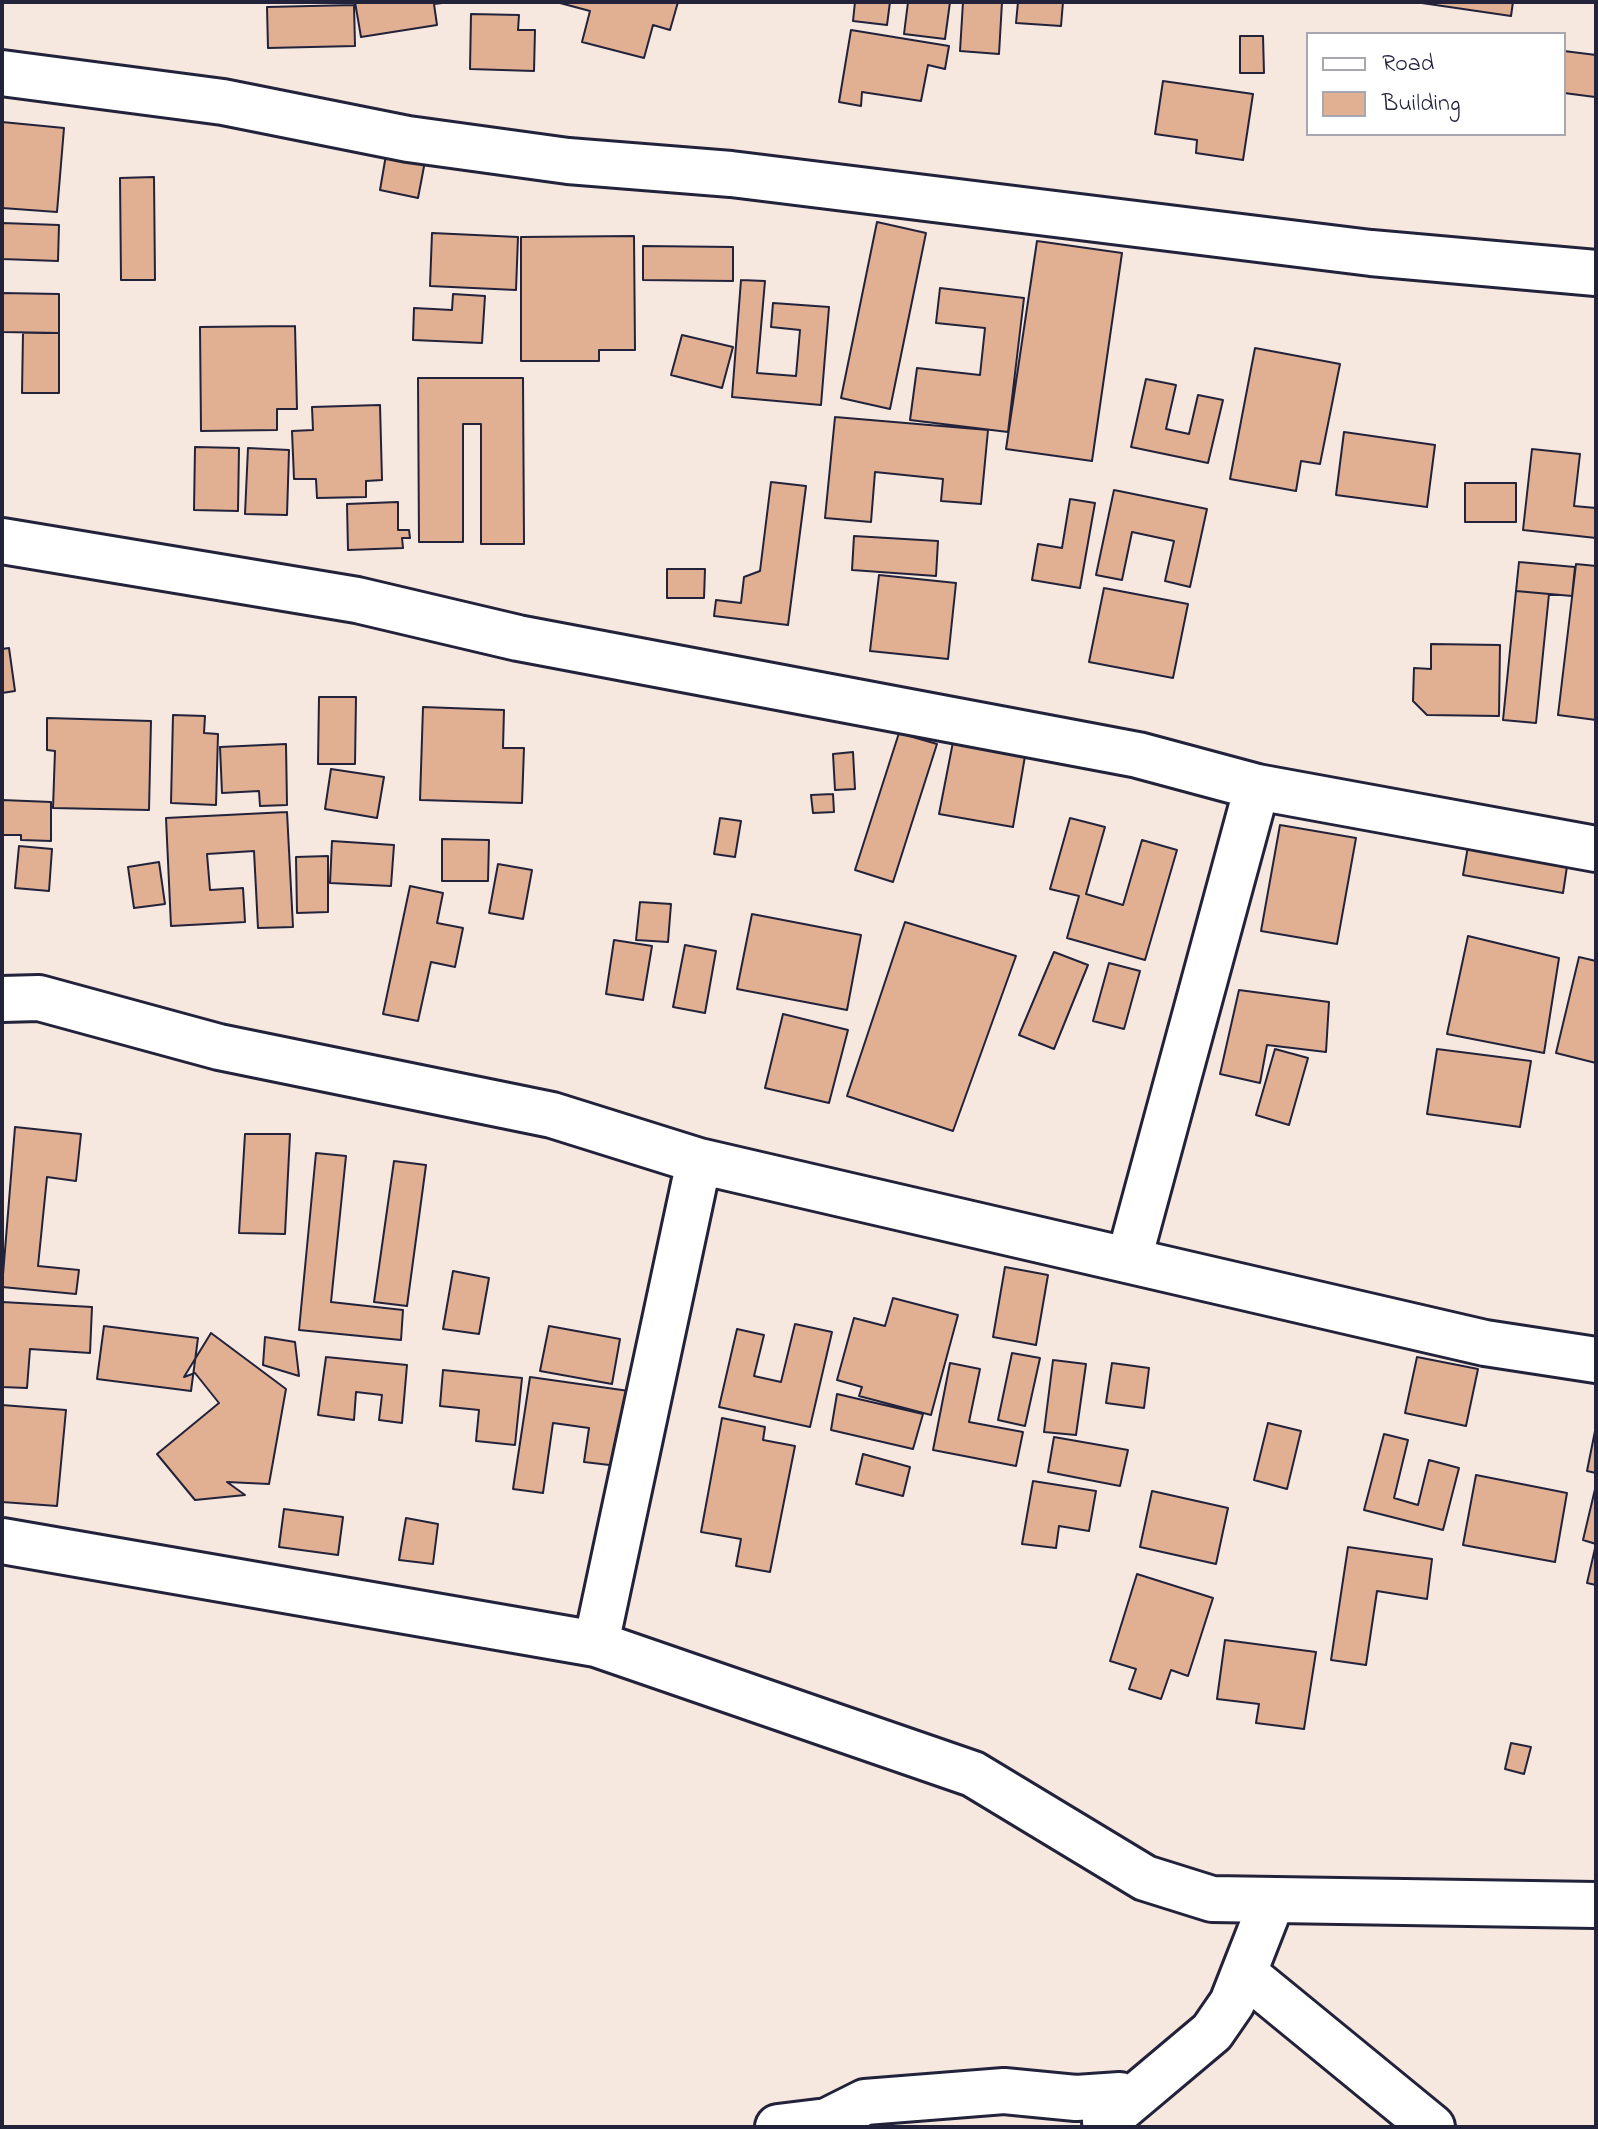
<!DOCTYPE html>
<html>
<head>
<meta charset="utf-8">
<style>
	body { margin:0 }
	#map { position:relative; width:1598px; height:2129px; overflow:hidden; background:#f6e7df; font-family:"Indie Flower",sans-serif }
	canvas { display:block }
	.frame { position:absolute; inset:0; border:4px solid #22223b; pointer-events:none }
	.legend { position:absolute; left:1306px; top:32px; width:260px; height:104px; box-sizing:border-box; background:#fff; border:2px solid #a7a7b1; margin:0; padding:10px 14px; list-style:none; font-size:24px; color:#22223b }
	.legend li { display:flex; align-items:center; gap:16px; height:40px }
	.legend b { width:40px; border:2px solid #a7a7b1 }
</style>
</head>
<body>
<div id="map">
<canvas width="1598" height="2129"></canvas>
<div class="frame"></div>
<ul class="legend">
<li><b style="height:10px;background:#fff"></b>Road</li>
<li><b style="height:22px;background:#e1b093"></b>Building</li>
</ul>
</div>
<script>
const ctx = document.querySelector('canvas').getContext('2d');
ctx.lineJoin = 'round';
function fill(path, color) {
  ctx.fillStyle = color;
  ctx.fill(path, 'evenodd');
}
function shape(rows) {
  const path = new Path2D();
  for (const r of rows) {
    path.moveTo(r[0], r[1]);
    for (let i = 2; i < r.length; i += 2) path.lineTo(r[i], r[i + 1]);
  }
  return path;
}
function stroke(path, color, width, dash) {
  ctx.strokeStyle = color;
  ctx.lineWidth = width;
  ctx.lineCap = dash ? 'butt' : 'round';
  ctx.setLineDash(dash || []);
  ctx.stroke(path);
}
const building = shape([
	[355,2,450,2,434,4,437,25,361,37,355,2],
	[678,2,670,30,653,25,644,58,582,42,590,11,560,3,678,2],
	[855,2,890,2,887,25,853,21,855,2],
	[908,2,950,2,945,39,904,34,908,2],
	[963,2,1002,2,999,54,960,51,963,2],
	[1018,2,1063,2,1061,26,1016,23,1018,2],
	[1415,2,1513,2,1511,16,1415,2],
	[354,5,355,46,268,48,267,7,354,5],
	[471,14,519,15,518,30,535,30,534,71,470,69,471,14],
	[851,30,949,46,945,69,928,65,921,101,862,92,861,106,839,102,851,30],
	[1240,36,1263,36,1264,73,1240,73,1240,36],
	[1564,51,1596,55,1595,97,1564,93,1564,51],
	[1163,81,1253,94,1243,160,1196,153,1197,140,1155,134,1163,81],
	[2,122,64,128,57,212,2,208,2,122],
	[387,149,426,156,418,198,380,190,387,149],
	[154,177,155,280,121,280,120,178,154,177],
	[877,222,926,233,890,409,841,398,877,222],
	[2,223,59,225,58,261,2,259,2,223],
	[432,233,518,237,516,290,430,286,432,233],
	[634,236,635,350,599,350,599,361,521,361,521,237,634,236],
	[1037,241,1122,253,1092,461,1006,449,1037,241],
	[643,246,733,247,733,281,643,280,643,246],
	[741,280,765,281,757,373,796,376,800,330,771,327,773,303,829,307,821,405,732,397,741,280],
	[940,288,1024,298,1008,432,910,420,917,368,980,375,985,328,936,323,940,288],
	[2,293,59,294,59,333,2,332,2,293],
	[453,294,485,296,482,343,413,340,414,308,452,310,453,294],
	[295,326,297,409,277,409,277,430,201,431,200,327,295,326],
	[23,333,59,333,59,393,22,393,23,333],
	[682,335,733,347,722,388,671,375,682,335],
	[1255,348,1340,364,1320,464,1301,461,1296,491,1230,479,1255,348],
	[418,378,523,378,524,544,481,544,481,424,463,424,463,542,419,542,418,378],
	[1146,379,1176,385,1166,429,1189,434,1198,395,1223,400,1208,463,1131,447,1146,379],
	[380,405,382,480,366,481,366,497,317,498,316,479,294,479,292,431,313,430,312,407,380,405],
	[835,417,988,430,981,504,941,501,943,479,875,472,871,522,825,518,835,417],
	[1344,432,1435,445,1427,507,1336,495,1344,432],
	[195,447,239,448,238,511,194,510,195,447],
	[248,448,289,450,287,515,245,514,248,448],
	[1532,449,1580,454,1574,506,1596,508,1596,538,1523,530,1532,449],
	[771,482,806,486,788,625,714,616,716,600,741,603,744,577,760,571,771,482],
	[1465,483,1516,483,1516,522,1465,522,1465,483],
	[1114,490,1207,509,1190,587,1165,581,1174,541,1132,532,1122,580,1096,575,1114,490],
	[1070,499,1095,503,1080,588,1032,580,1038,544,1062,548,1070,499],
	[398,502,398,530,409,530,410,538,402,538,403,548,348,550,347,504,398,502],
	[854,536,938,541,936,576,852,570,854,536],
	[1519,562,1575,567,1572,596,1516,591,1519,562],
	[1576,564,1596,566,1596,720,1558,715,1576,564],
	[667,569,705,569,704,598,667,598,667,569],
	[879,575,956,583,948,659,870,651,879,575],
	[1104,588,1188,604,1173,678,1089,662,1104,588],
	[1516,591,1549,594,1536,723,1503,720,1516,591],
	[1431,644,1500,645,1499,716,1427,715,1413,701,1414,668,1431,669,1431,644],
	[9,648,15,691,2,693,2,649,9,648],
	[319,697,356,697,355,764,318,764,319,697],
	[423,707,504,710,503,748,524,748,522,803,420,800,423,707],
	[173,715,205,716,204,733,218,734,216,805,171,803,173,715],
	[47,718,151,721,149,810,53,808,55,751,47,750,47,718],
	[899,733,937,744,893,882,855,870,899,733],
	[953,742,1025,756,1013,827,939,814,953,742],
	[286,744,287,805,260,806,259,791,222,793,220,747,286,744],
	[853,752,855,789,835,790,833,754,853,752],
	[331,769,384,777,377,818,325,809,331,769],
	[833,794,834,812,813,813,811,795,833,794],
	[2,800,51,802,51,841,21,840,21,835,2,835,2,800],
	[287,812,293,927,258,928,254,851,207,854,210,890,243,888,245,922,171,926,166,818,287,812],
	[720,818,741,821,735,857,714,854,720,818],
	[1070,818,1105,827,1086,894,1123,905,1142,840,1177,850,1145,960,1067,938,1079,896,1050,889,1070,818],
	[1280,825,1356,838,1337,944,1261,931,1280,825],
	[1470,835,1569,853,1563,893,1463,875,1470,835],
	[442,839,489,840,488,881,442,881,442,839],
	[332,841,394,845,391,886,330,883,332,841],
	[19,846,52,849,49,891,15,888,19,846],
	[328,856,328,912,297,913,296,857,328,856],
	[159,862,165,904,134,908,128,867,159,862],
	[498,864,532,870,523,919,489,913,498,864],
	[410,886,443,893,437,923,463,928,455,967,431,962,418,1021,383,1014,410,886],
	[640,902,671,904,668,942,636,940,640,902],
	[752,914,861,935,847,1010,737,989,752,914],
	[905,922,1016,956,953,1131,847,1096,905,922],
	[1468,936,1559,958,1544,1053,1447,1034,1468,936],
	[614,940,652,946,643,1000,606,994,614,940],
	[685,945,716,951,705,1013,673,1007,685,945],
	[1054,952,1088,965,1054,1049,1019,1035,1054,952],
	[1579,957,1596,961,1596,1063,1556,1053,1579,957],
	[1109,963,1140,971,1124,1029,1093,1021,1109,963],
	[1239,990,1329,1002,1326,1052,1267,1045,1260,1083,1220,1074,1239,990],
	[783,1014,848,1030,829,1103,765,1088,783,1014],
	[1275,1049,1308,1058,1289,1125,1256,1115,1275,1049],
	[1437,1049,1531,1061,1520,1127,1427,1114,1437,1049],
	[15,1127,81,1134,76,1181,47,1177,38,1266,79,1270,76,1294,2,1287,15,1127],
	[245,1134,290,1134,285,1234,239,1233,245,1134],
	[316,1153,346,1156,331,1302,403,1310,401,1340,299,1330,316,1153],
	[394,1161,426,1165,407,1306,374,1302,394,1161],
	[1005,1267,1048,1275,1036,1345,993,1337,1005,1267],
	[453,1271,489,1278,479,1334,443,1329,453,1271],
	[893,1298,958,1315,931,1415,859,1396,862,1387,837,1380,854,1318,885,1326,893,1298],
	[2,1302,92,1307,90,1353,30,1349,27,1388,2,1387,2,1302],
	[795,1324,832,1332,810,1427,719,1407,737,1329,764,1335,754,1376,781,1382,795,1324],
	[104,1326,198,1338,191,1391,97,1379,104,1326],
	[549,1326,620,1339,612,1384,540,1371,549,1326],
	[211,1333,286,1389,269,1484,227,1482,245,1495,195,1500,157,1454,219,1403,195,1373,184,1377,211,1333],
	[265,1337,295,1342,299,1376,263,1365,265,1337],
	[1012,1353,1040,1358,1025,1426,998,1420,1012,1353],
	[326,1357,407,1365,402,1423,379,1420,382,1395,356,1392,354,1420,318,1415,326,1357],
	[1417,1357,1478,1369,1466,1426,1405,1413,1417,1357],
	[1053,1360,1086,1364,1076,1435,1044,1432,1053,1360],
	[950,1363,980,1369,969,1422,1023,1432,1016,1466,933,1450,950,1363],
	[1112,1363,1149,1368,1144,1408,1106,1403,1112,1363],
	[443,1370,522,1378,515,1445,476,1441,479,1410,440,1406,443,1370],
	[530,1377,629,1391,618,1466,584,1462,589,1428,553,1423,543,1493,513,1489,530,1377],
	[837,1394,923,1414,913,1449,831,1430,837,1394],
	[2,1405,66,1410,57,1506,2,1502,2,1405],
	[722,1418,765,1427,763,1440,795,1446,770,1572,736,1566,741,1539,701,1532,722,1418],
	[1268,1423,1301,1431,1287,1489,1254,1480,1268,1423],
	[1596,1426,1596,1473,1587,1471,1596,1426],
	[1384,1434,1408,1440,1394,1498,1418,1505,1429,1460,1459,1468,1443,1530,1364,1510,1384,1434],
	[1054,1437,1128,1450,1120,1486,1048,1472,1054,1437],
	[863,1454,910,1467,903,1496,856,1484,863,1454],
	[1476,1475,1567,1493,1555,1562,1463,1545,1476,1475],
	[1033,1481,1096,1491,1089,1531,1059,1526,1056,1548,1022,1544,1033,1481],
	[1596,1485,1596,1544,1583,1540,1596,1485],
	[1152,1491,1228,1508,1216,1564,1140,1547,1152,1491],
	[284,1509,343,1517,338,1555,279,1547,284,1509],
	[406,1518,438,1524,433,1564,399,1560,406,1518],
	[1596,1544,1596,1585,1587,1583,1596,1544],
	[1348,1547,1432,1559,1427,1599,1377,1591,1366,1665,1331,1660,1348,1547],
	[1137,1574,1213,1598,1188,1676,1171,1670,1161,1699,1129,1689,1136,1669,1110,1661,1137,1574],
	[1225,1640,1316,1652,1304,1729,1256,1723,1259,1704,1217,1699,1225,1640],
	[1511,1743,1531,1747,1524,1774,1505,1769,1511,1743]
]);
fill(building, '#e1b093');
stroke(building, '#22223b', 2);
const minor = shape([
	[2,73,223,102,408,139,568,161,731,174,1371,253,1596,273],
	[2,541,357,600,518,638,1138,755,1257,787,1596,849],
	[2,999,39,998,219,1047,552,1115,699,1161,1485,1343,1596,1360],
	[1129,1259,1257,787],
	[2,1541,596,1644,973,1774,1145,1878,1212,1899,1596,1905],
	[596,1644,699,1161],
	[1244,1973,1432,2127],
	[1105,2122,1212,2032,1232,2003,1272,1901],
	[778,2127,827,2121,865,2102,1004,2091,1076,2098,1120,2095,1124,2104]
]);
stroke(minor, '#22223b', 50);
stroke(minor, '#fff', 44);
</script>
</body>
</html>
